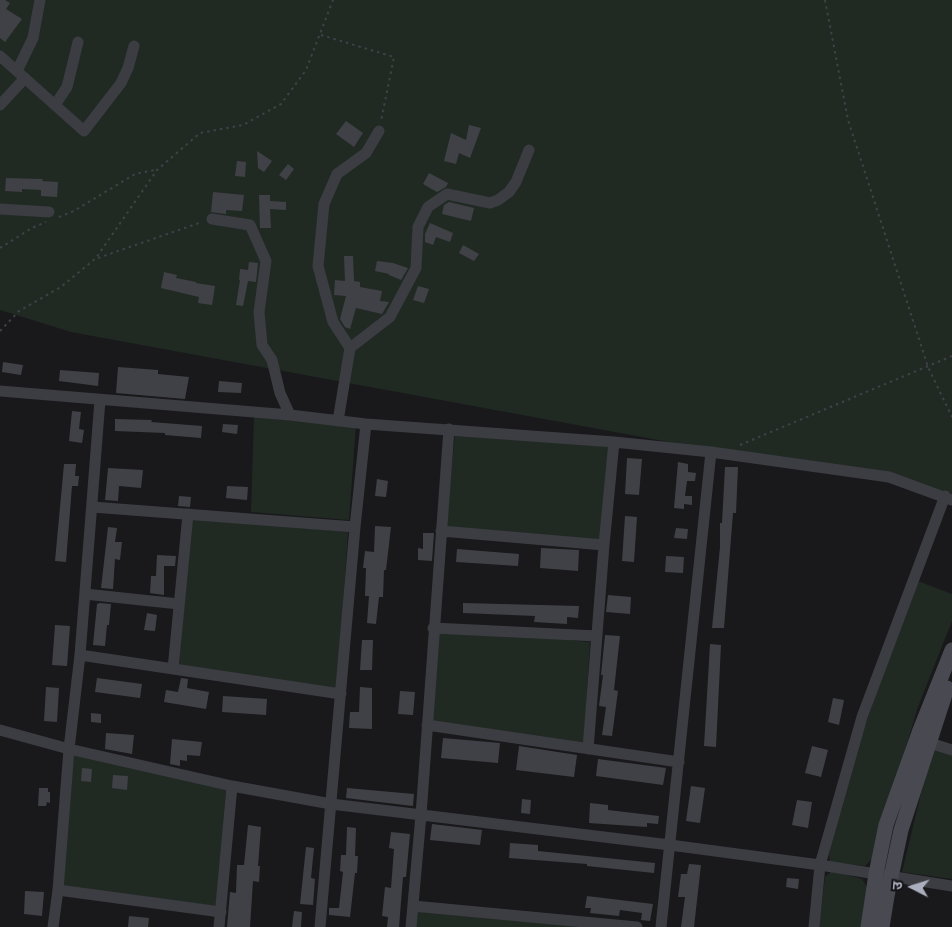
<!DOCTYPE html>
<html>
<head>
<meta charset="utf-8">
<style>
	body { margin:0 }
	#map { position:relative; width:952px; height:927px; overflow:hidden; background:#19191c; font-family:Arial,"Noto Sans Devanagari",sans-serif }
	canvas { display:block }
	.north { position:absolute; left:887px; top:862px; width:50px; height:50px; -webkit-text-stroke:4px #141417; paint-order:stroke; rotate:275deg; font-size:14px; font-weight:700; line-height:20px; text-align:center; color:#abaebc }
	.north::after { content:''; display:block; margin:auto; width:18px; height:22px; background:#abaebc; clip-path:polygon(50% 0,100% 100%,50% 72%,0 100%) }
</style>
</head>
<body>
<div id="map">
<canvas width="952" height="927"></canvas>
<div class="north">उ</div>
</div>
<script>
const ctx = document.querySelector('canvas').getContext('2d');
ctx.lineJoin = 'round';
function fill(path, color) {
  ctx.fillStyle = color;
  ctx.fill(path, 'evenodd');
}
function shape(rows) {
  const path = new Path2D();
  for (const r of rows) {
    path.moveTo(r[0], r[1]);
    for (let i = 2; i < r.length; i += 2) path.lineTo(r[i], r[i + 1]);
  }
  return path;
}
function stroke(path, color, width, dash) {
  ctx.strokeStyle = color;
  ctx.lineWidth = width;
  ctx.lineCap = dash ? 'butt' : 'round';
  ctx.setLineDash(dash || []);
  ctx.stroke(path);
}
fill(shape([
	[0,0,952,0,952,494,71,332,0,310],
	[254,416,356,425,349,520,251,512],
	[455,434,610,446,600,542,445,530],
	[189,518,348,532,337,692,179,665],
	[915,580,952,594,952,621,918,707,872,859,865,866,830,862,829,854,840,799],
	[468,631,590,642,584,745,432,722,438,634],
	[932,748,952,755,952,879,902,872],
	[74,753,226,789,216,906,63,887,69,799],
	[832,871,862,879,869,890,862,927,819,927,825,877],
	[418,911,584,927,413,927]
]), '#202a23');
fill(shape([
	[0,0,5,0,10,3,6,9,22,19,5,42,0,38],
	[346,121,363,133,354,147,336,134],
	[469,125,481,128,470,158,459,153,456,164,444,161,451,133,466,140],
	[257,151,272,161,264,172,258,168],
	[237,161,246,162,245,177,235,176],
	[288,164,294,169,286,180,279,175],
	[429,173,448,183,446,187,437,192,423,184],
	[6,178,43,179,42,181,58,182,57,197,41,196,41,190,22,189,22,192,5,191],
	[213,192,244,195,242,211,226,210,226,214,211,212],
	[259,195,270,195,270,201,286,202,286,210,270,209,271,228,260,228],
	[449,202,474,208,471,221,442,214,444,205],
	[430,223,453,233,450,242,436,237,433,245,425,242,425,234],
	[463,245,479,254,474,261,459,253],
	[344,256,353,256,354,281,360,282,360,287,382,291,380,301,389,302,382,314,356,308,350,329,345,327,340,319,346,296,334,295,335,280,345,281],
	[377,261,393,263,408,268,401,280,389,275,389,274,375,271],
	[249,262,258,263,256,282,248,281,243,306,236,305,240,280,239,280,240,269,248,270],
	[164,272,177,275,176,278,196,282,196,283,215,286,212,305,198,303,199,297,161,288],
	[418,286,429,289,424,303,413,300],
	[3,362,23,365,21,375,2,372],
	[118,367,158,370,158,374,189,377,185,399,116,393],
	[60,370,99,373,98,386,59,381],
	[219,381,242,383,241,393,218,392],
	[72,411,81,412,79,429,84,430,82,443,69,441],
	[115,419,152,420,151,422,202,426,201,438,165,435,165,433,115,431],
	[223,424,238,425,237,434,222,432],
	[627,458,642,459,639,495,625,494],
	[678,462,688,464,688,472,696,473,695,481,687,481,685,496,692,496,692,505,684,504,684,509,674,508],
	[64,464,76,464,75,476,79,476,78,486,72,486,66,562,55,561],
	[725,467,738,467,736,513,733,513,724,628,712,628,720,547,720,523,722,523],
	[108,468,143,470,141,488,119,486,118,501,105,500],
	[377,479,388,481,386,497,375,496],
	[227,486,248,487,247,500,226,498],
	[179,496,191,497,190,507,178,506],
	[625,516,637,517,634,562,622,561],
	[375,526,391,527,386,570,384,570,383,597,379,597,376,624,367,623,369,596,365,596,366,568,363,568,365,551,374,552],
	[108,527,117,528,115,542,122,542,120,560,115,559,113,589,101,588],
	[676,528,688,529,687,539,674,538],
	[423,533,434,533,432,561,418,560,418,548,423,549],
	[541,548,579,550,578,571,540,568],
	[457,549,519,554,518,566,456,562],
	[157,555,176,556,175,566,164,566,164,595,150,593,151,576,156,576],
	[666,556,684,557,683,573,665,572],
	[608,595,631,597,630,614,606,612],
	[100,603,111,604,109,625,107,625,105,646,93,645,97,604],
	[463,603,579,606,578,618,567,617,567,624,534,622,535,616,463,613],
	[147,613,157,615,155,631,144,630],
	[55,625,70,626,67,666,52,665],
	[605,635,620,636,614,690,618,691,612,736,602,735,606,707,599,706,603,675,601,675],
	[362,640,373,640,372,670,360,670],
	[710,644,721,645,716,747,704,746],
	[97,678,142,684,140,698,95,692],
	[181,678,188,679,187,688,209,692,206,709,164,702,166,690,178,692],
	[46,687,59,688,57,722,44,721],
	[360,687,372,688,372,729,349,728,350,712,359,712],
	[400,691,415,692,413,715,398,714],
	[223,696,267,699,266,715,222,712],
	[833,698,844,700,839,725,828,722],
	[91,713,101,714,101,723,91,722],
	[106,733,134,735,132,754,105,749],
	[443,738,500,743,498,763,441,758],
	[172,739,202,742,200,756,187,755,187,761,180,760,180,766,170,764],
	[519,746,577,755,574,777,516,770],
	[812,746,828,750,821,777,805,773],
	[598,759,666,768,663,785,596,776],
	[82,768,92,769,91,782,81,781],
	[113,775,128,776,127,790,112,788],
	[691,786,705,788,700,823,686,821],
	[39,788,48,788,48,792,50,792,50,803,47,802,46,806,38,806],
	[347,788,414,794,413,806,346,798],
	[522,799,531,800,530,814,521,813],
	[797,800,812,802,808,828,792,825],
	[590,803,608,805,608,810,659,816,658,824,647,823,647,827,589,823],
	[432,824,482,830,480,845,430,840],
	[248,825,261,827,258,866,260,866,259,882,253,881,250,927,227,927,230,892,236,893,237,865,244,865],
	[347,827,356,828,355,856,358,856,357,873,355,873,350,917,329,915,329,908,339,908,343,872,340,871,341,855,346,855],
	[391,832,410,834,406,877,403,877,399,927,387,927,388,917,382,916,385,887,391,888,394,849,389,848],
	[510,843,538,845,538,851,655,863,654,873,587,866,587,864,509,858],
	[306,847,314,848,311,878,315,879,313,905,300,904],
	[689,864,701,865,694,927,681,927,685,897,678,897,681,874,687,874],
	[787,878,799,879,798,889,786,887],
	[25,891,44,892,42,916,24,914],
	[587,896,653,904,650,921,641,920,642,913,620,910,619,916,590,913,591,908,585,908],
	[294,911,302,912,301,927,292,927],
	[129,916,149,918,148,927,128,927]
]), '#404146');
stroke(shape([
	[825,0,848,120,928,367,952,417],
	[321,35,394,57,381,121],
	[59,217,74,211,135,174,155,170],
	[0,248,32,228,46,222],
	[98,258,202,222],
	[0,331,19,311,61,287,96,258,157,170,200,133,243,125,281,104,306,70,333,0],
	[740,445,952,356]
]), '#404148', 2, [2.5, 4]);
stroke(shape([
	[0,56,84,131,121,83,128,68,134,46],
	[17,71,33,38,40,0],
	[0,105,25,78],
	[55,105,67,87,78,42],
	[0,209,49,212],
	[212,219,250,225,266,261,259,312,262,345,272,360,280,393,290,415],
	[350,348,390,317,416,268,418,227,428,207,447,194,490,203,498,200,509,192,516,182,529,150],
	[0,391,290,415,366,424,614,442,711,452,889,477,952,500],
	[338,421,350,348,333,322,318,266,324,204,337,174,366,153,379,131],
	[92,507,355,527],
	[441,531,604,545],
	[85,594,179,604],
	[433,628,597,636],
	[80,655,341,694],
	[173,669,188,514],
	[427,725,679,762],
	[0,730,69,749,232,786,331,804,670,845,820,865,952,886],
	[930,743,952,750],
	[588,749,604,545,614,442],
	[58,890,221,912],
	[413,906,637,927],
	[53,927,58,890,69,749,80,655,100,400],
	[219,927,232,786],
	[320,927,355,527,366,424],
	[411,927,421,815,449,429],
	[661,927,711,452],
	[814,927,820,865,862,717,945,496]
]), '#3c3c43', 11);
stroke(shape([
	[868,927,876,874,886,825,920,730,952,650],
	[882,927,887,896,901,830,947,688]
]), '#484951', 15);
</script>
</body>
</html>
